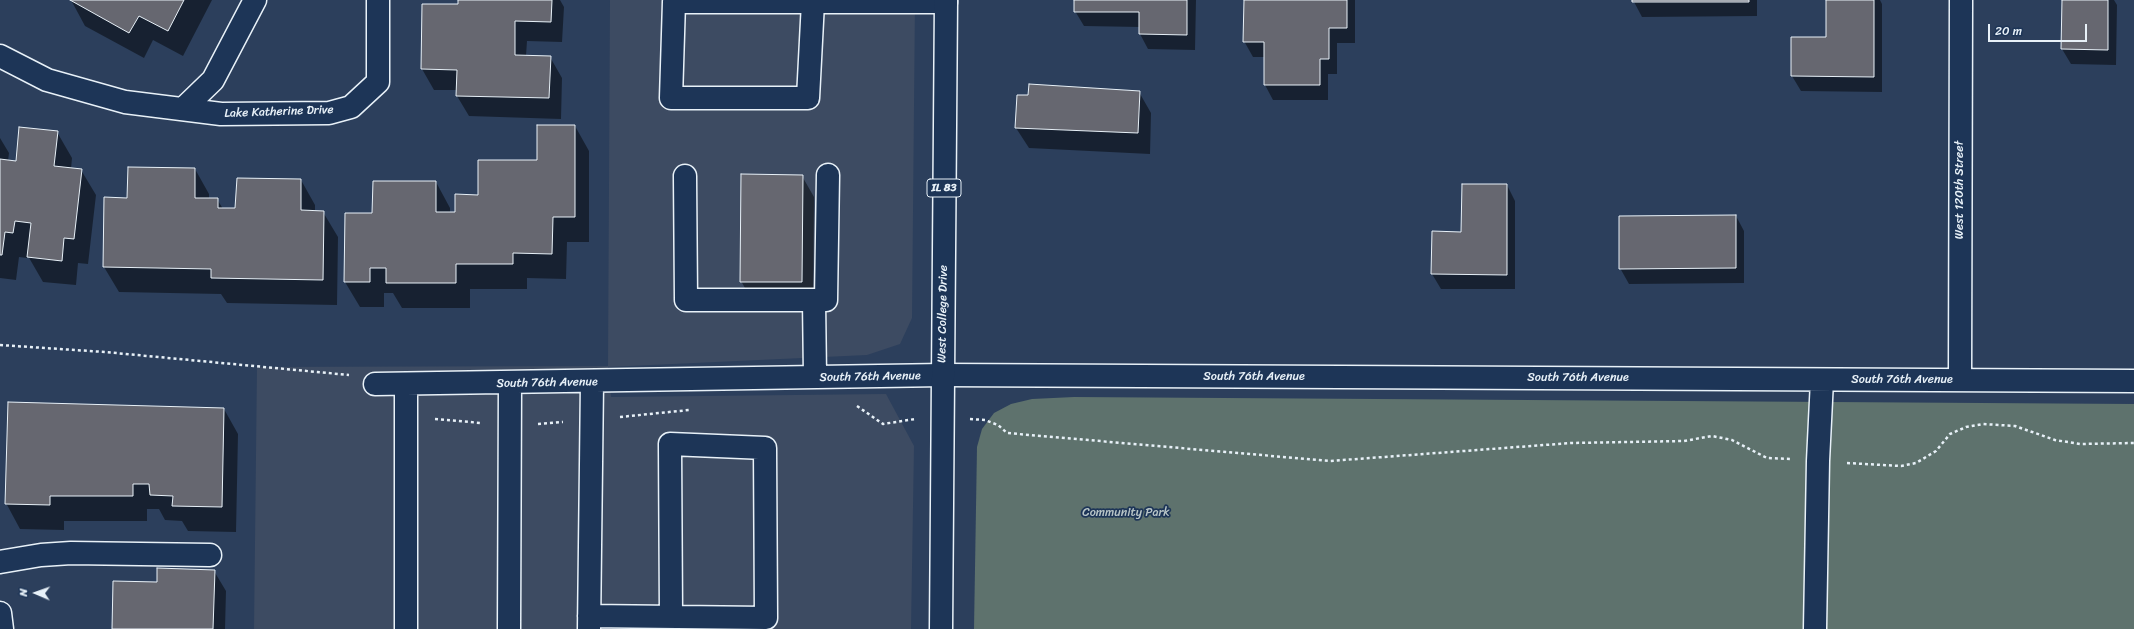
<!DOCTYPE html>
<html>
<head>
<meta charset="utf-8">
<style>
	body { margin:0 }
	#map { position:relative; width:2134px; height:629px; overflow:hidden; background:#2c3f5c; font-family:Sriracha,sans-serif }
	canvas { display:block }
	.north { position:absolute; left:16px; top:573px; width:40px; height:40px; -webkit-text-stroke:3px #1d3557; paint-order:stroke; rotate:272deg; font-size:11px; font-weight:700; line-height:16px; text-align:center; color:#e8f1f8 }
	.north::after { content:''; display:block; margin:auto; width:14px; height:18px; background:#e8f1f8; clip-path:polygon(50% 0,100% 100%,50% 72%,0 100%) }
	.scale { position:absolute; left:1988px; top:24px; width:99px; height:18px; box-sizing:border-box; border:2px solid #e8f1f8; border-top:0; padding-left:5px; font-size:12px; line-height:14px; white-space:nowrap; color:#e8f1f8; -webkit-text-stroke:3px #1d3557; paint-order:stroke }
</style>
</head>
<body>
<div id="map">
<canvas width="2134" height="629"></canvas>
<div class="north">N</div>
<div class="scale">20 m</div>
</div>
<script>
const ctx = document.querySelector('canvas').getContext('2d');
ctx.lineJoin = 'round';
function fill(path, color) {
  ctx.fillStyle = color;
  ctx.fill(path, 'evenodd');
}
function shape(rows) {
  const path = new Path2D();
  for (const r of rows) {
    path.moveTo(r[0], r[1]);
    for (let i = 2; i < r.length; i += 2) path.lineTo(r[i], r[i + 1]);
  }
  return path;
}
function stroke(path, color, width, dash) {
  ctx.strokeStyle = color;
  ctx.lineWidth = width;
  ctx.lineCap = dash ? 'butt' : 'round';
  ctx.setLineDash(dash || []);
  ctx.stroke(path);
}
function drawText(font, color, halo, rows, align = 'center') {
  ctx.font = font + ' Sriracha,sans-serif';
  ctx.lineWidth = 3.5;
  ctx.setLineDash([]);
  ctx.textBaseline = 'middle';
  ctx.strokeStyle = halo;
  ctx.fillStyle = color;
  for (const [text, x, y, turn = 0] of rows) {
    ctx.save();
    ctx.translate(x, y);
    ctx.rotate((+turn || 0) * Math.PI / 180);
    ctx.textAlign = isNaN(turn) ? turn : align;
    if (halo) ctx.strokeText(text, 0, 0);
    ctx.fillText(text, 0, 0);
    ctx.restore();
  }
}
fill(shape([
	[610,0,915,0,912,318,900,344,867,355,608,367,611,397,886,394,914,446,911,629,254,629,257,367,608,366]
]), '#3d4b62');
fill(shape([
	[1074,397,2134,404,2134,629,974,629,977,447,982,429,994,413,1011,404,1032,399]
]), '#5e726d');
fill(shape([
	[71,0,212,0,183,56,153,40,144,58,85,26],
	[459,0,560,0,564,7,562,42,527,41,526,56,550,57,562,78,561,119,469,116,457,96,457,90,434,90,422,69,459,5],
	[1075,0,1196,0,1195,50,1148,49,1140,34,1140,27,1084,26,1075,11],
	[1245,0,1355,0,1355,43,1337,43,1337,74,1328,74,1328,100,1273,100,1265,85,1265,57,1253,57,1244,41],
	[1633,0,1757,0,1757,16,1642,17],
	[1827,0,1880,0,1882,4,1882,92,1801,91,1792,76,1827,38],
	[2063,0,2114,0,2117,5,2116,65,2071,64,2062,49],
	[1139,92,1151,113,1150,154,1029,148,1016,128],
	[575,126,589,151,589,242,567,242,566,279,527,278,527,289,470,289,470,308,402,308,393,293,384,293,384,307,360,307,345,282,373,214,436,182,450,208,450,213,456,213,479,196,538,161],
	[57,132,72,158,71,169,81,170,96,195,88,264,78,263,76,285,43,282,28,256,27,258,19,257,16,280,0,278,0,138,9,153,8,161,16,162],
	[195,169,209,194,209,199,217,199,223,209,236,209,301,180,315,205,315,212,323,212,338,237,337,305,227,303,221,294,119,292,104,267,128,199],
	[802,176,814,197,813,303,753,302,741,281],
	[1507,185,1515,201,1515,289,1441,289,1432,274,1462,233],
	[1736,216,1744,231,1744,283,1629,284,1620,268],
	[224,409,238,434,236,532,188,531,182,521,165,520,159,509,147,509,147,521,64,521,64,530,20,529,6,503],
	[214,571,226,591,225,629,113,629]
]), '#0007');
const building = shape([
	[70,0,184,0,168,31,139,16,129,33,70,0],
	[458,0,552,0,551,22,515,21,515,55,551,56,549,98,456,96,457,70,421,69,422,4,458,4,458,0],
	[1074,0,1187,0,1187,35,1139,34,1139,12,1074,12,1074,0],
	[1244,0,1347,0,1347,28,1329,28,1329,59,1320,59,1320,85,1264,85,1264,42,1243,42,1244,0],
	[1632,0,1749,0,1749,2,1632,2,1632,0],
	[1826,0,1874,0,1874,77,1791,76,1791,37,1826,37,1826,0],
	[2062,0,2108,0,2108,50,2061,49,2062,0],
	[1029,84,1140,91,1138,133,1015,128,1017,95,1028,95,1029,84],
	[537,125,575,125,575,217,553,217,552,254,513,253,513,264,456,264,456,283,386,283,386,268,370,268,370,282,344,282,345,213,372,213,373,181,436,181,436,212,455,212,455,194,478,195,478,160,537,160,537,125],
	[19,127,58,131,54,166,82,169,74,239,64,238,62,261,27,257,31,223,15,221,13,233,5,232,2,255,0,255,0,159,16,161,19,127],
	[128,167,195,168,195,198,218,198,218,208,235,208,237,178,301,179,301,210,324,211,323,280,211,278,211,269,103,267,104,197,127,198,128,167],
	[741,174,803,175,802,282,740,282,741,174],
	[1462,184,1507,184,1507,275,1431,274,1432,231,1461,232,1462,184],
	[1736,215,1736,268,1619,269,1619,216,1736,215],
	[8,402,224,408,222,507,172,506,173,496,150,495,149,484,133,484,133,496,50,496,50,505,5,504,8,402],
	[157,568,215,570,213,629,112,629,113,581,157,582,157,568]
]);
fill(building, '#666770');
stroke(building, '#e8f1f8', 1);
const minor = shape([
	[813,0,813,2,808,98,671,98,674,2,946,2],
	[0,56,47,80,125,102,221,114,329,113,351,107,378,82,378,0],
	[183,109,213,80,255,0],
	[685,176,686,300,826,300,828,175],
	[814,300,815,377],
	[1960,380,1961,0],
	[375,384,943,375,2134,381],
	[406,385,406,629],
	[0,562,41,555,71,553,210,555],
	[0,613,2,629],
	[589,616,766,618,765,448,670,444,671,617],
	[509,629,510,383],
	[589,629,592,382],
	[1815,629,1818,461,1822,380]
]);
const major = shape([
	[941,629,946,0]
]);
stroke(minor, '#e8f1f8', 25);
stroke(major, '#e8f1f8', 25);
stroke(shape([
	[0,345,105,352,349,375],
	[857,406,883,424,915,419],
	[620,417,689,410],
	[435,419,481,423],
	[970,419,985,420,998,425,1007,433,1330,461,1571,443,1684,441,1712,436,1732,440,1767,458,1790,459],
	[538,424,563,422],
	[1847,463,1901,466,1916,463,1936,451,1950,434,1966,427,1983,424,2015,426,2055,440,2080,444,2134,443]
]), '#e8f1f8', 2.5, [3, 3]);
stroke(minor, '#1d3557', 22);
stroke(major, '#1d3557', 22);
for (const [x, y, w] of [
	[944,188,34]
]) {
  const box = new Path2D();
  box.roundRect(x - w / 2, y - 9, w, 18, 3);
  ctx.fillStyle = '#1d3557';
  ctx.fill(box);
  stroke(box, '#e8f1f8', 1);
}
drawText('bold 11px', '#e8f1f8', null, [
	["IL 83",944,188]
]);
drawText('12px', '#e8f1f8', '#1d3557', [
	["Lake Katherine Drive",279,112,-2],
	["West 120th Street",1960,190,-90],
	["West College Drive",943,314,-89],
	["South 76th Avenue",870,377,-1],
	["South 76th Avenue",1254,377],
	["South 76th Avenue",1578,378],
	["South 76th Avenue",1902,380],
	["South 76th Avenue",547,383,-1]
]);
drawText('12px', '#b8c5c7', '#1d3557', [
	["Community Park",1126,513]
]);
</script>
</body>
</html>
